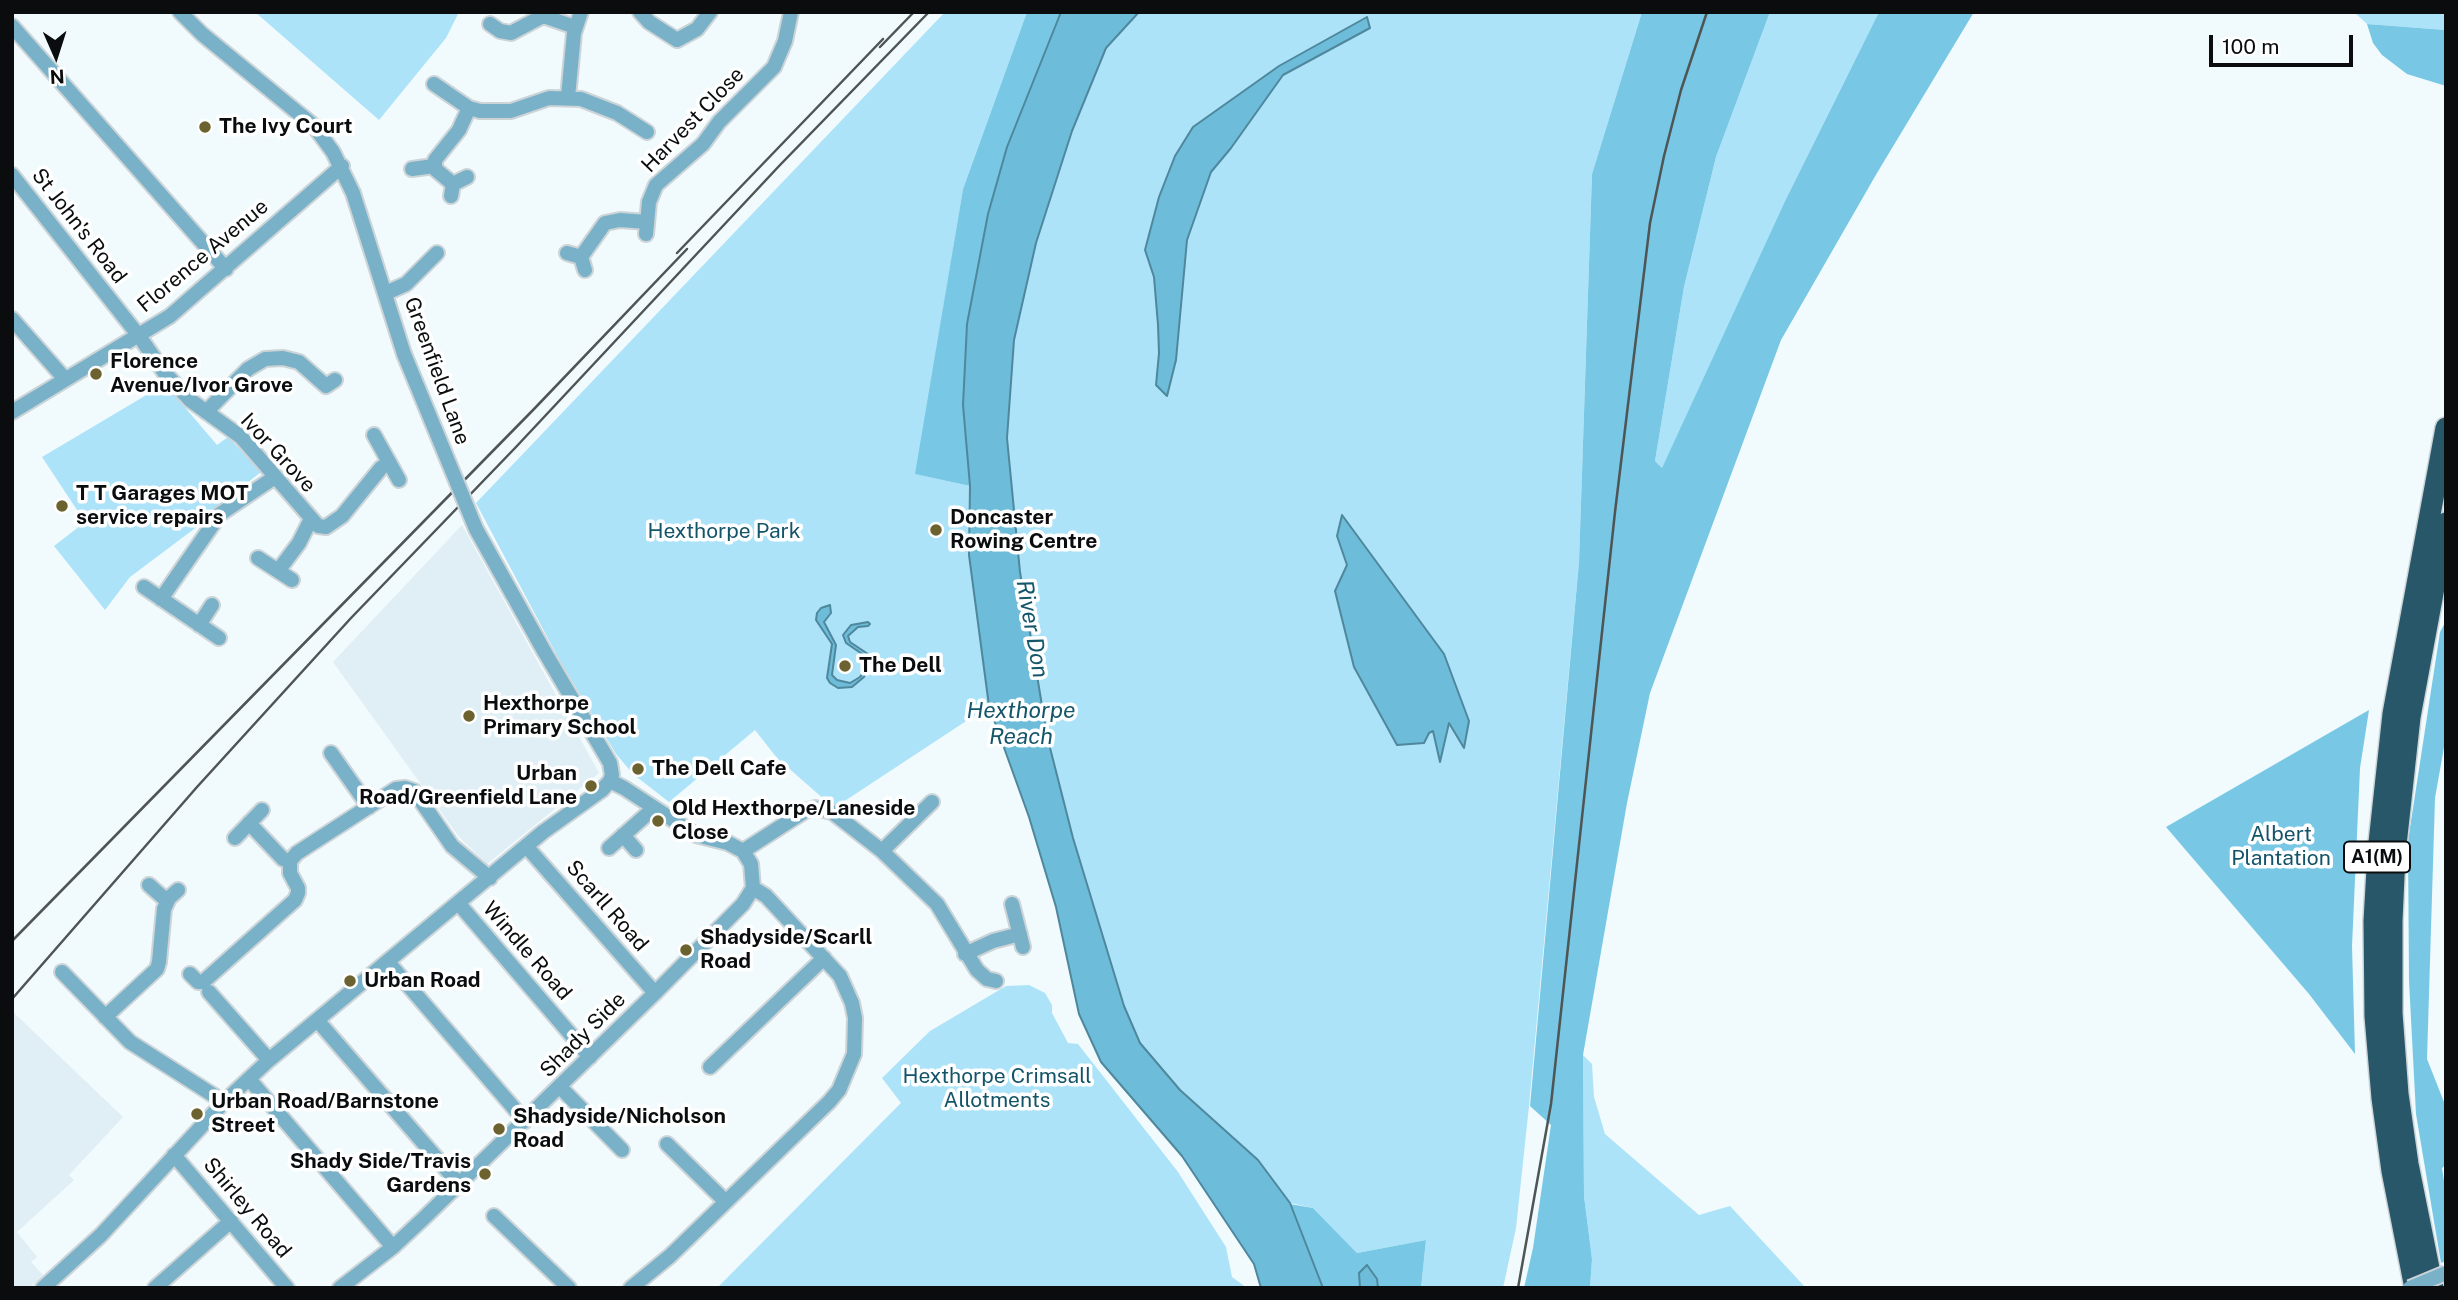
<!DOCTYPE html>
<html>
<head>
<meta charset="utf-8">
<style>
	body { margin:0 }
	#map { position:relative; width:2458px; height:1300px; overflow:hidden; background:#f1fafd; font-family:"Public Sans",sans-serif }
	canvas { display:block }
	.frame { position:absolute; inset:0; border:14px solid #0a0c0d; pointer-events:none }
	.north { position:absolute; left:21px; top:21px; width:70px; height:70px; -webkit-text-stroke:5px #fff; paint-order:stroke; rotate:177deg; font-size:19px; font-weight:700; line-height:28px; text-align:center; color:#0a0c0d }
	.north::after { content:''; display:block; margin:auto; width:24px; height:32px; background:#0a0c0d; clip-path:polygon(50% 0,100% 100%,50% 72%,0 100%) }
	.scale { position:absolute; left:2209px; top:35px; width:144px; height:32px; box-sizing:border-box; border:4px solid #0a0c0d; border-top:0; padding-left:9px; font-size:21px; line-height:24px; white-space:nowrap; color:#0a0c0d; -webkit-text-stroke:5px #fff; paint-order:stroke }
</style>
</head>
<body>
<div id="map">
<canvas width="2458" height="1300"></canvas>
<div class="frame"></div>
<div class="north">N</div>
<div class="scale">100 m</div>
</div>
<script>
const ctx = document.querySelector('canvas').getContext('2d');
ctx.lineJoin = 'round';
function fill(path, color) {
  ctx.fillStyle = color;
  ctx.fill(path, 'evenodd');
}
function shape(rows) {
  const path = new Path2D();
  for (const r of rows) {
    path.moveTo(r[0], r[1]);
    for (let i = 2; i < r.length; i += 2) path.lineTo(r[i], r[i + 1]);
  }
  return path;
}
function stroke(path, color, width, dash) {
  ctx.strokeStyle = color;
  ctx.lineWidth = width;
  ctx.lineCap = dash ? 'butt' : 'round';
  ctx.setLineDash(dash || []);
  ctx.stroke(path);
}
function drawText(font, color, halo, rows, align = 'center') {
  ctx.font = font + ' "Public Sans",sans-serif';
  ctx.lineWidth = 7;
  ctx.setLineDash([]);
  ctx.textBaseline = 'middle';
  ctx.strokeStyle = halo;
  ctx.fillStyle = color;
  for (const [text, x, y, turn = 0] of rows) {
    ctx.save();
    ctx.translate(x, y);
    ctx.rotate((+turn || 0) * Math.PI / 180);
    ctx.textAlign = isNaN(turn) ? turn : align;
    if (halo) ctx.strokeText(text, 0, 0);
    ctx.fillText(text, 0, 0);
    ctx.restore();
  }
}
fill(shape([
	[462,525,599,773,487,864,459,837,333,662],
	[12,1011,123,1117,69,1175,74,1180,17,1232,37,1257,31,1262,43,1275,30,1288,12,1288]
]), '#dfeff5');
fill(shape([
	[255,12,459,12,446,38,379,120],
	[945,12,1027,12,963,189,916,474,970,486,969,555,989,706,834,808,777,758,755,730,669,802,633,774,616,754,560,661,476,503],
	[1139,12,1642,12,1592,174,1579,562,1529,1106,1516,1228,1503,1288,1421,1288,1426,1240,1357,1253,1313,1208,1290,1203,1258,1160,1180,1090,1140,1043,1124,1006,1073,838,1047,736,1020,572,1007,438,1014,340,1036,243,1072,131,1106,48],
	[1337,536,1469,721,1464,747,1449,722,1440,760,1433,731,1429,733,1335,591,1347,565],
	[1770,12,1879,12,1785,201,1662,469,1655,461,1684,287,1716,157],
	[2354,12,2446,12,2446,30,2367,24],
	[165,384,217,445,228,437,261,472,209,513,195,520,198,526,130,577,105,610,54,546,85,522,42,457],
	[1029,985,1045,993,1052,1005,1052,1013,1068,1043,1078,1044,1178,1172,1226,1247,1232,1277,1247,1288,717,1288,901,1103,882,1078,930,1031,1006,986],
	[1583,1055,1592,1064,1594,1097,1605,1134,1699,1215,1730,1206,1806,1288,1590,1288,1592,1259,1584,1196]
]), '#ade3f8');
fill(shape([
	[1027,12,1061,12,1007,147,987,218,967,324,963,405,970,486,915,474,963,189],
	[1642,12,1770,12,1716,157,1684,287,1655,461,1662,468,1785,201,1879,12,1974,12,1877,173,1781,340,1650,693,1627,803,1583,1055,1584,1196,1592,1259,1590,1288,1524,1288,1533,1248,1551,1125,1530,1106,1579,562,1592,174],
	[2367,24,2446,30,2446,86,2407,74,2382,55,2373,43],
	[2446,621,2446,736,2435,798,2427,1059,2446,1107,2446,1165,2442,1168,2446,1193,2446,1261,2441,1263,2416,1114,2409,981,2408,841,2440,632],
	[2369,710,2360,768,2352,946,2355,1054,2309,994,2166,827],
	[1290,1204,1313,1208,1357,1253,1426,1240,1421,1288,1378,1288,1377,1279,1359,1273,1360,1288,1323,1288]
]), '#78c8e5');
const water = shape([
	[1061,12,1139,12,1106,48,1072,131,1036,243,1014,340,1007,438,1020,572,1047,736,1073,838,1124,1006,1140,1043,1180,1090,1258,1160,1290,1203,1323,1288,1261,1288,1254,1264,1182,1156,1101,1062,1079,1014,1056,907,1029,817,989,706,969,555,970,486,963,405,967,324,988,214,1007,147,1061,12],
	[1367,17,1370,28,1283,75,1231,148,1211,172,1187,240,1176,360,1167,396,1156,385,1159,353,1158,325,1154,277,1145,250,1159,197,1175,156,1193,127,1279,66,1367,17],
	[1342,515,1444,654,1469,721,1464,748,1449,723,1440,762,1433,731,1429,733,1424,743,1397,745,1354,667,1335,591,1347,565,1337,536,1342,515],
	[830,605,831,613,824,622,836,645,832,675,837,680,850,683,860,677,864,671,865,656,846,643,843,635,851,625,868,622,870,624,868,626,858,627,848,636,850,642,868,654,870,662,864,677,852,687,838,688,830,683,827,678,832,644,816,620,817,613,821,608,830,605],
	[1367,1265,1377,1279,1378,1288,1360,1288,1359,1273,1367,1265]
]);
fill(water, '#6dbcd9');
stroke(water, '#4f879c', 2);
const minor = shape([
	[180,12,202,34,314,126,333,152,353,193,404,354],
	[640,12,649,22,677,40,697,29,710,12],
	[490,24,500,31,511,33,543,16,575,27],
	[12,26,226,269],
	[434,84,469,108,480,111,511,111,549,98,581,99,617,113,647,132],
	[568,97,574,33,581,12],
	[412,169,434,166],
	[12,175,139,336,164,372,190,400,241,437,318,526,326,527,342,516,381,468,389,462],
	[453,184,435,169,435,160,459,130,469,108],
	[451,196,453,184,467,177],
	[646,234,649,202,656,185,703,144,719,122,774,67,785,41,791,12],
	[567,253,581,257,585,270],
	[581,257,605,223,620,220,647,222],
	[386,293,406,284,437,253],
	[12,319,65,379],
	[12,412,170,316,342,166],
	[206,412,248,369,265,359,283,358,299,362,326,386,335,380],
	[374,435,399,480],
	[258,558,292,580],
	[278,571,299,543,311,519],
	[144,587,219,638],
	[161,599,220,514,275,477],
	[199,625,212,605],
	[544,651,610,763,612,775,610,781],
	[331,753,369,807],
	[623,835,636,850],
	[235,838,262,810],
	[526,846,655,993],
	[609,848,654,808],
	[743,851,805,811,815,808,832,812,882,851,937,904,977,970,987,979,996,981],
	[882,851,932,802],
	[290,861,297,853,396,789,405,788,414,791,452,846,490,878],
	[149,885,167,901],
	[459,904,590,1057],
	[1012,904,1023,947],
	[965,954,993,941,1020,934],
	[388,962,525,1121],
	[62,972,130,1042,224,1102],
	[190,974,198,982,203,982,295,900,298,893,298,888,290,873,290,861,283,859,249,823],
	[209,992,269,1060],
	[105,1017,157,969,159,962,164,909,169,898,178,890],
	[317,1020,459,1184],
	[710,1067,824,958],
	[249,1079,393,1247],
	[560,1087,622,1150],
	[667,1144,725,1201],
	[174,1155,287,1288],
	[494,1216,569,1288],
	[43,1288,101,1235,224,1102,269,1060,543,832,602,790,610,781],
	[155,1288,231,1221],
	[340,1288,393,1247,424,1218,655,993,743,904,753,888,751,864,743,851,728,843,696,835,624,788,610,781],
	[631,1288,670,1256,829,1102,839,1090,854,1054,855,1018,852,1003,840,976,766,896,753,888]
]);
const highway = shape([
	[2415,1288,2392,1171,2382,1098,2375,1016,2374,921,2378,852,2393,714,2446,428],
	[2433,1288,2408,1164,2398,1094,2392,1013,2392,921,2395,854,2410,717,2446,523]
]);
stroke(minor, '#ccd4d7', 18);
stroke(highway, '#ccd4d7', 24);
stroke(minor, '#79b2c8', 14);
stroke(highway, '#275768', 21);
stroke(shape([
	[880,47,914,12],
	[677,253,883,39],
	[12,941,535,408,687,249],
	[12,999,197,787,351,618,516,447,780,165,929,12],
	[1518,1288,1551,1104,1615,512,1650,223,1664,156,1681,90,1707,12]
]), '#4f5455', 2.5);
const minorBridge = shape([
	[404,354,476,529,544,651],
	[2410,1288,2446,1273]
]);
stroke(minorBridge, '#ccd4d7', 18, []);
stroke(minorBridge, '#79b2c8', 14);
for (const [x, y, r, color] of [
	[205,127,7,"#6b622f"],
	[96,374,7,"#6b622f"],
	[62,506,7,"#6b622f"],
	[936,530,7,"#6b622f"],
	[845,666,7,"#6b622f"],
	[469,716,7,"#6b622f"],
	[638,769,7,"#6b622f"],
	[591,786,7,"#6b622f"],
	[658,821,7,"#6b622f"],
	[686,950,7,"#6b622f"],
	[350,981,7,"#6b622f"],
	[197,1114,7,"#6b622f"],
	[499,1129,7,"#6b622f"],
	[485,1174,7,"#6b622f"]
]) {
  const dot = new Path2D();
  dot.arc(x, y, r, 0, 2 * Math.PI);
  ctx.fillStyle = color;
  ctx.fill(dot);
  stroke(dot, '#fff', 2.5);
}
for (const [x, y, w] of [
	[2377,857,66]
]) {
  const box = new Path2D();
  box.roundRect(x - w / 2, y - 15.5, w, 31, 5);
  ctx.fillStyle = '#fff';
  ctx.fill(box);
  stroke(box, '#0a0c0d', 2);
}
drawText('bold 19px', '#0a0c0d', null, [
	["A1(M)",2377,857]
]);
drawText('21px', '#0a0c0d', '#fff', [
	["Harvest Close",693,120,-46],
	["St John's Road",79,226,52],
	["Florence Avenue",203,256,-40],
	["Greenfield Lane",437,371,70],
	["Ivor Grove",278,453,47],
	["Scarll Road",607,906,49],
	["Windle Road",527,951,49],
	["Shady Side",583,1035,-45],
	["Shirley Road",247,1208,50]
]);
drawText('bold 21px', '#0a0c0d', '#fff', [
	["The Ivy Court",219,127],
	["Florence",110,362],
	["Avenue/Ivor Grove",110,386],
	["T T Garages MOT",76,494],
	["service repairs",76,518],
	["Doncaster",950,518],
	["Rowing Centre",950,542],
	["The Dell",859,666],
	["Hexthorpe",483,704],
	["Primary School",483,728],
	["The Dell Cafe",652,769],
	["Urban",577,774,"right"],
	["Road/Greenfield Lane",577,798,"right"],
	["Old Hexthorpe/Laneside",672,809],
	["Close",672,833],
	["Shadyside/Scarll",700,938],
	["Road",700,962],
	["Urban Road",364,981],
	["Urban Road/Barnstone",211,1102],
	["Street",211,1126],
	["Shadyside/Nicholson",513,1117],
	["Road",513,1141],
	["Shady Side/Travis",471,1162,"right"],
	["Gardens",471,1186,"right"]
], 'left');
drawText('21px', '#135469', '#fff', [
	["Hexthorpe Park",724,532],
	["Albert",2281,835],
	["Plantation",2281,859],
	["Hexthorpe Crimsall",997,1077],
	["Allotments",997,1101]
]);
drawText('italic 23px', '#14566a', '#fff', [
	["River Don",1032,629,80],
	["Hexthorpe",1021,711],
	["Reach",1021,737]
]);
</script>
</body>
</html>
